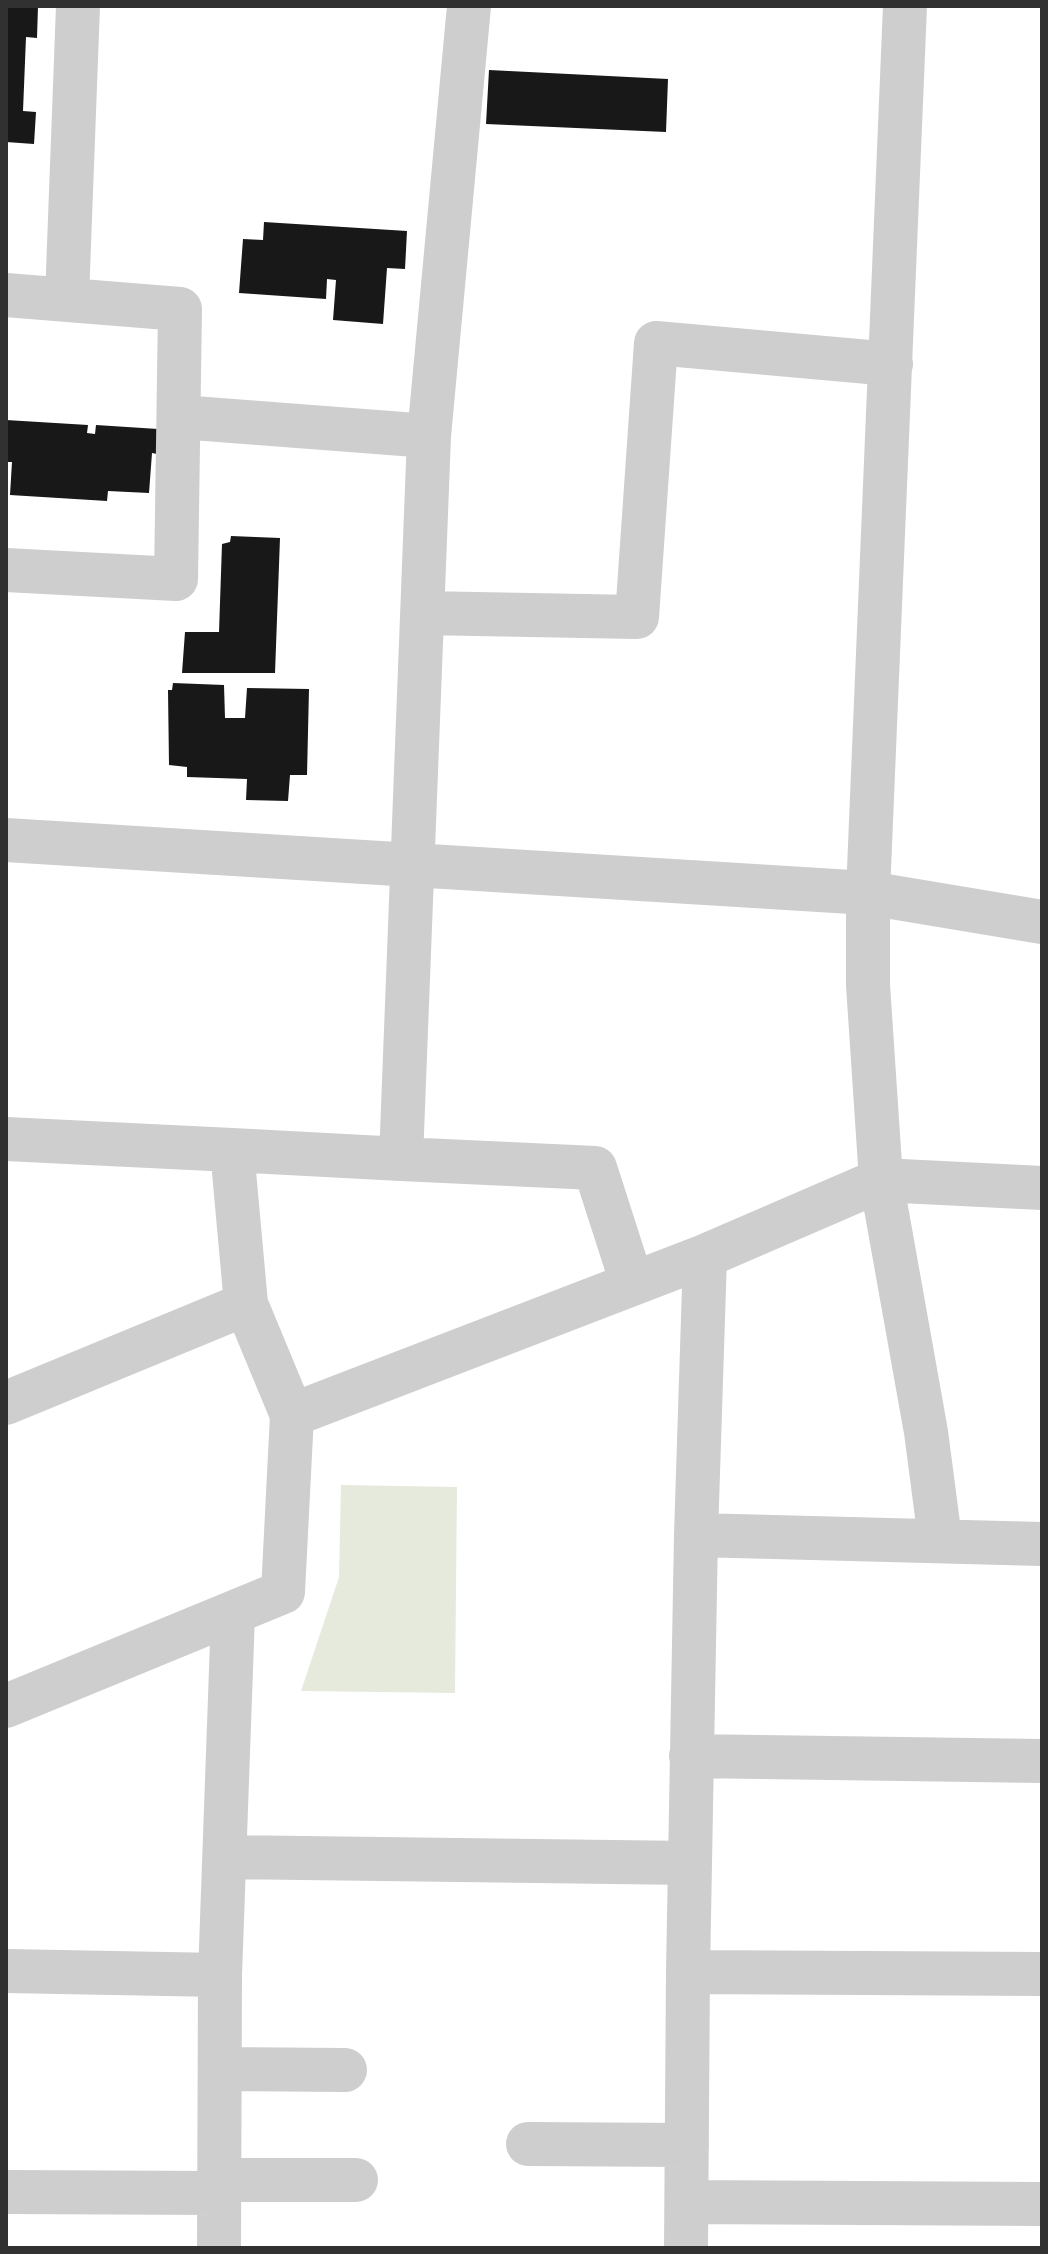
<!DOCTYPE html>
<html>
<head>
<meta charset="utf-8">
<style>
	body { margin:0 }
	#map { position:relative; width:1048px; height:2254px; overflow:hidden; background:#fff; font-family:Quicksand,sans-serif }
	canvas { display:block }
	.frame { position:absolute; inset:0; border:8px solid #313131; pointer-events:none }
</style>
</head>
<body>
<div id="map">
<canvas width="1048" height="2254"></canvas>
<div class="frame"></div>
</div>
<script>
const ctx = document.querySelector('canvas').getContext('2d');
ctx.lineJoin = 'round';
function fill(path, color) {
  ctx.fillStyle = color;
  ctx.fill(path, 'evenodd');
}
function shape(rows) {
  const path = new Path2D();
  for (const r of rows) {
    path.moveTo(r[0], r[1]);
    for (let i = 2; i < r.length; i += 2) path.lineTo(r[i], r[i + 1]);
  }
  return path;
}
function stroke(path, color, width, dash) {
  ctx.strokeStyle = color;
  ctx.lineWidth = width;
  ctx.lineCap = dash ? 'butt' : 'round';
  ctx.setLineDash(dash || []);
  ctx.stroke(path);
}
fill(shape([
	[341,1485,457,1487,455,1693,301,1691,339,1577]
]), '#e6eadd');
fill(shape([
	[6,6,38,6,37,38,26,37,23,111,36,112,34,144,6,142],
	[489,70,668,79,666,132,486,124],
	[264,222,407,231,405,269,387,268,383,324,333,320,336,280,327,279,326,299,239,293,243,239,263,240],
	[6,420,88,425,87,433,95,434,96,425,158,429,157,454,152,453,149,493,108,491,107,501,10,495,12,462,6,462],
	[231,536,280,538,275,673,182,673,185,632,219,632,222,544,230,542],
	[173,683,224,685,225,718,245,718,247,688,309,689,307,775,290,775,288,801,246,800,247,779,187,777,187,767,169,765,168,690,172,690]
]), '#181818');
stroke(shape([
	[905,6,868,893,868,985,881,1180,926,1432,940,1539],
	[6,295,180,309,176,579,6,570],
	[67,298,78,6],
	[180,417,429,436],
	[423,613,637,617,656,343,891,364],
	[6,840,868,893,1042,922],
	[6,1139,232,1150,246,1304,292,1415,705,1256,696,1535],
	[232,1150,401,1159,429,436,469,6],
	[401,1159,595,1168,632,1283],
	[705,1256,881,1180,1042,1188],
	[6,1403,246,1304],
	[6,1706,283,1592,292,1415],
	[691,1756,1042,1761],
	[226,1857,690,1863],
	[6,1971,220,1975],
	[688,1972,696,1535,1042,1544],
	[220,2069,345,2070],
	[528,2144,687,2145],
	[220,2180,356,2180],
	[6,2192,220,2193],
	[687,2202,1042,2204],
	[219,2248,220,1975,233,1614],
	[686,2248,688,1972,1042,1974]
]), '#cecece', 44);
</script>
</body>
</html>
